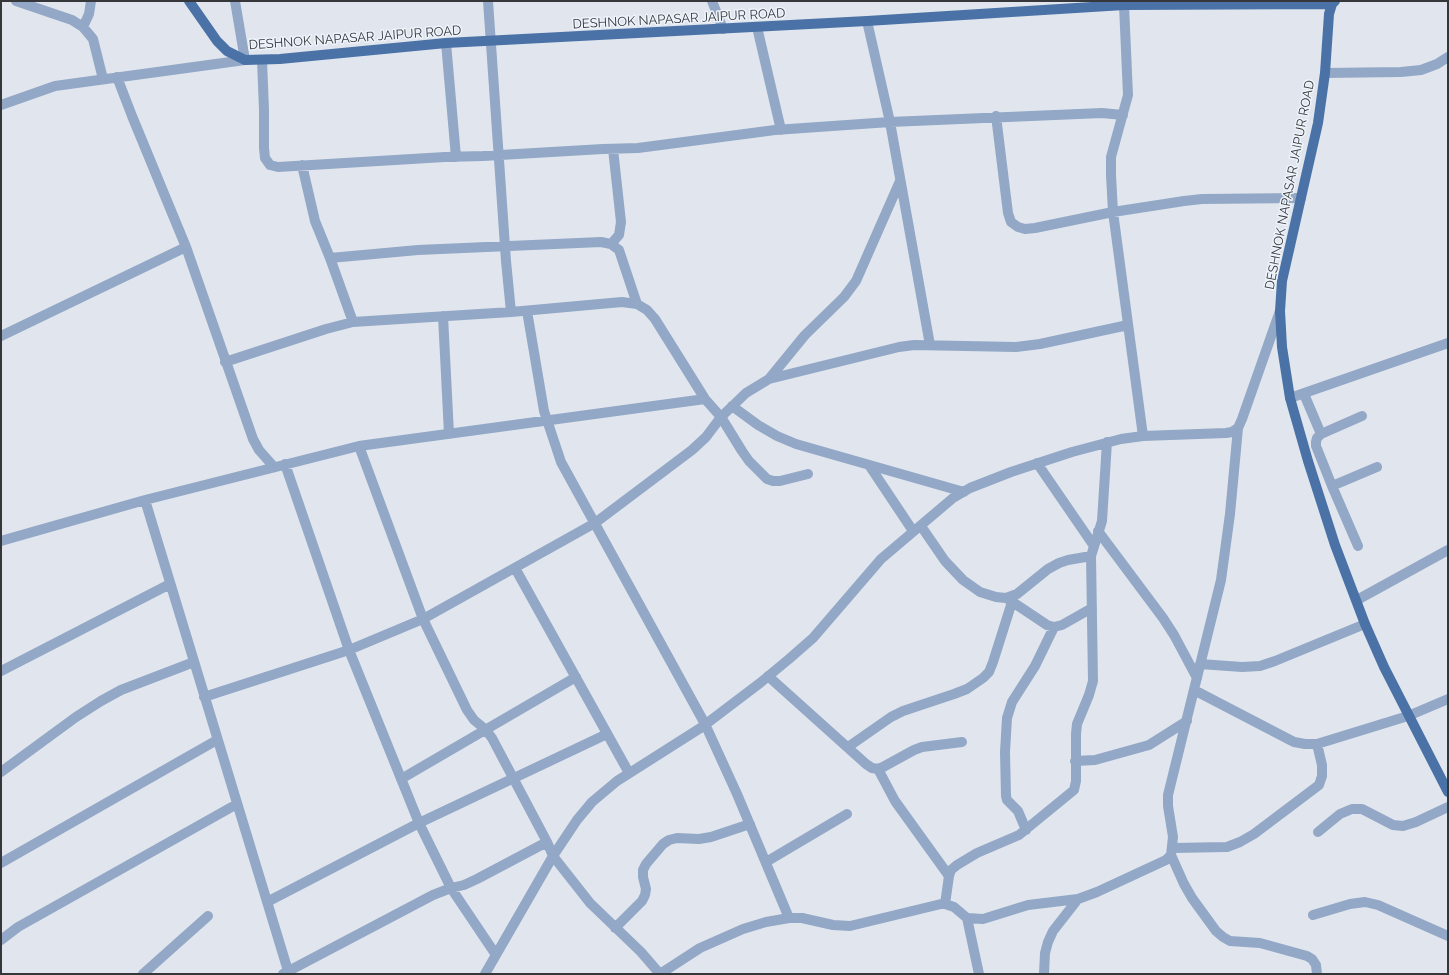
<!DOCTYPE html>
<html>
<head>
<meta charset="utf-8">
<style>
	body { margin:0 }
	#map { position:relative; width:1449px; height:975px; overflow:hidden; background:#e1e6ee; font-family:Raleway,sans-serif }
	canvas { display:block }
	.frame { position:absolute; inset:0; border:2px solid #35373a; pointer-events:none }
</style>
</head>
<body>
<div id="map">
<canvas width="1449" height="975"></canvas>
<div class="frame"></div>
</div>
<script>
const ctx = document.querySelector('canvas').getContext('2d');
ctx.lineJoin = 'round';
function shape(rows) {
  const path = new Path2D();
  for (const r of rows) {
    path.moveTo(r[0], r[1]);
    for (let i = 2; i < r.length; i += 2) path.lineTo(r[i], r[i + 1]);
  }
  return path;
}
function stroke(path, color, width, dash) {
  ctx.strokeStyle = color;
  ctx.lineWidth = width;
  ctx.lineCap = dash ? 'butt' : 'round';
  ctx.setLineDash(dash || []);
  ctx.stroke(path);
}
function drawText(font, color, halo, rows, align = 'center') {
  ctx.font = font + ' Raleway,sans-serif';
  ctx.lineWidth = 3;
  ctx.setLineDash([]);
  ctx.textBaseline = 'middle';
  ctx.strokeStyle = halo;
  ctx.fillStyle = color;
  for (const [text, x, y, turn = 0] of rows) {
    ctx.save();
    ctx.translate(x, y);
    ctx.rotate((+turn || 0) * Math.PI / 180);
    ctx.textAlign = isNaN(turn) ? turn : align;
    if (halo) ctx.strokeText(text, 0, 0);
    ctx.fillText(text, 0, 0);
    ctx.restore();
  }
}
stroke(shape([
	[16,1,72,20,83,27,93,39,103,79],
	[488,1,506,261,511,312],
	[712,1,723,29],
	[1124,5,1128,95,1111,157,1111,175,1113,212,1143,436],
	[867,21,890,122,930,345],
	[83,27,89,14,91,1],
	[757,27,781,130],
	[446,43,456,157],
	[262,60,264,110,264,148,265,158,270,165,278,167,445,157,483,156,603,149,638,148,775,130,890,122,1102,113,1123,115],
	[1325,73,1401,72,1421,70,1437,64,1448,57],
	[117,77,132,116,186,247,253,439,259,450,274,467],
	[1,105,55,86,245,60,235,1],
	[996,116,1008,213,1011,222,1018,227,1025,229,1035,228,1113,212,1184,201,1202,199,1301,198],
	[302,165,315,221,330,258,353,322],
	[611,244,619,235,621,222,613,149],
	[330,258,418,250,601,242,611,244,619,250,637,304],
	[527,311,544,411,561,462,705,724,737,794,789,918],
	[443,316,449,434],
	[1,336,186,247],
	[225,362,326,329,353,322,511,312,622,302,637,304,647,310,655,319,705,399,721,417,742,451,749,461,767,479,773,481,780,481,808,474],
	[769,379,805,335,844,297,856,281,900,181],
	[1304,394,1321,434],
	[1290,398,1448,343],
	[732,406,758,425,777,436,796,444,964,492],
	[359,446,423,619,467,710,474,720,485,729,492,738,547,842,553,856,590,903,641,952,660,974],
	[1037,463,1094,546],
	[285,464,349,650,419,823,451,888,496,955],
	[869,465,913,531],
	[1332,486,1377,467],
	[145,500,289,974],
	[921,526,945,561,963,580,980,592,996,597,1006,598,1017,594,1048,569,1059,563,1068,560,1091,556],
	[1098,531,1163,618,1174,635,1197,678],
	[1,541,145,500,359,446,705,399],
	[1358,546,1332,486,1316,446,1316,442,1317,438,1321,434,1362,416],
	[515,568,629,773],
	[1008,599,1047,625,1054,627,1062,625,1092,608],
	[1357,600,1448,550],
	[1200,664,1242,667,1260,666,1275,661,1365,624],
	[1,671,170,584],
	[768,676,866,764,872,768,878,769,883,767,914,750,922,747,962,742],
	[1194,690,1294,742,1305,744,1317,744,1408,716,1448,699],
	[204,697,349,650,423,619,595,523,692,450,706,437,721,417,746,393,769,379,899,347,914,345,1016,347,1040,344,1128,325],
	[848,747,891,717,903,711,954,694,967,689,983,678,989,672,993,662,1012,602],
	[1075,761,1095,760,1149,745,1187,721],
	[878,769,895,801,949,876],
	[1,772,76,717,101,701,121,690,194,662],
	[401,779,576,677],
	[1026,830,1018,811,1007,800,1006,796,1005,752,1007,718,1012,702,1035,666,1054,627],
	[1318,832,1340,814,1352,809,1362,809,1393,825,1403,826,1416,822,1448,807],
	[1172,848,1227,847,1240,842,1254,834,1319,785,1322,776,1322,765,1317,744],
	[1171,855,1184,884,1192,898,1216,931,1223,937,1230,941,1260,943,1307,956,1312,959,1316,965,1317,974],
	[766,862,847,814],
	[1,863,217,740],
	[267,902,419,823,607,734],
	[945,904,949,876,951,870,957,865,977,853,1019,835,1074,790,1076,781,1076,734,1077,724,1089,695,1093,681,1091,556,1102,521,1107,442],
	[1313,915,1350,904,1365,902,1378,905,1448,936],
	[967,918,979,974],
	[615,928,642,901,645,895,646,889,643,877,643,870,646,864,663,844,669,840,677,838,699,839,711,837,750,824],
	[1,940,18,927,43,913,237,804],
	[143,974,208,916],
	[283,974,433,895,451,888,464,885,477,879,547,842],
	[485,974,553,856,577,820,592,802,617,781,702,727,760,683,789,659,813,638,881,559,953,498,970,488,1011,472,1072,452,1121,439,1143,436,1226,433,1232,432,1238,428,1242,419,1280,311],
	[660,974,700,948,743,929,766,922,789,918,802,918,833,925,850,926,941,904,945,904,954,907,967,918,983,919,1028,905,1078,899,1097,892,1166,860,1171,855,1173,837,1168,806,1168,795,1221,580,1230,514,1238,428],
	[1044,974,1045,953,1048,942,1053,931,1078,899]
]), '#92a8c6', 10);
stroke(shape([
	[189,1,217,41,227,51,245,60,280,59,446,43,867,21,1124,5,1332,4],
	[1335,1,1332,4,1329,14,1325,73,1318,123,1282,281,1280,311,1282,347,1290,398,1308,461,1335,545,1365,624,1384,667,1448,792]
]), '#4a72a7', 10);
drawText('13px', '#35373a', '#eef4fb', [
	["DESHNOK NAPASAR JAIPUR ROAD",679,19,-3],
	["DESHNOK NAPASAR JAIPUR ROAD",355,38,-4],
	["DESHNOK NAPASAR JAIPUR ROAD",1290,185,-79]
]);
</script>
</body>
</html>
